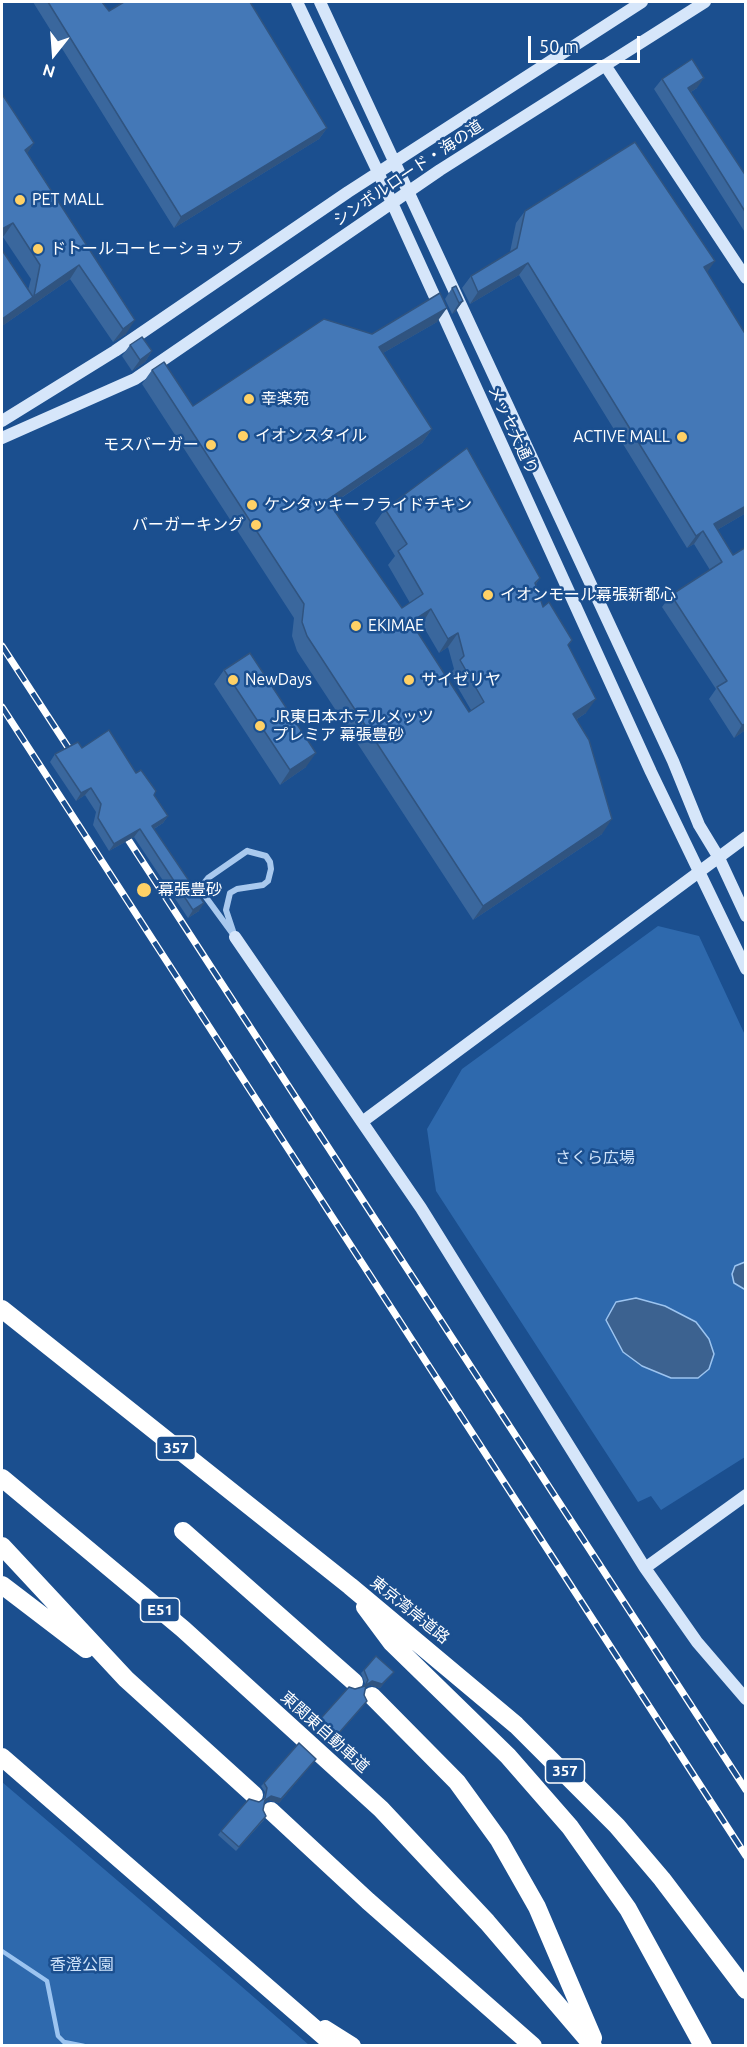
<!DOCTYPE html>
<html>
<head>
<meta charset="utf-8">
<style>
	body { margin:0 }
	#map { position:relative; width:747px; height:2047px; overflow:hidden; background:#1b4f8f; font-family:Ubuntu,sans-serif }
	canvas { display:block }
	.frame { position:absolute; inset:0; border:3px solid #fff; pointer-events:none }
	.north { position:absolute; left:24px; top:24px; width:60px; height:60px; -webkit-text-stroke:4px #1b4f8f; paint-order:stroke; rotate:197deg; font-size:16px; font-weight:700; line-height:24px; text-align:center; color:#fff }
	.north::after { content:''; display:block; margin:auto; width:21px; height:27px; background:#fff; clip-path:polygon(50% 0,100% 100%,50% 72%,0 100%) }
	.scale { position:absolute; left:528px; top:36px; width:112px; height:27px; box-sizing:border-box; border:3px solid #fff; border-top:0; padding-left:8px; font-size:18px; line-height:21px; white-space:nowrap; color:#fff; -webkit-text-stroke:4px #1b4f8f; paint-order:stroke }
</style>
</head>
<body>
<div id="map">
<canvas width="747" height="2047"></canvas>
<div class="frame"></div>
<div class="north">N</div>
<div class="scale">50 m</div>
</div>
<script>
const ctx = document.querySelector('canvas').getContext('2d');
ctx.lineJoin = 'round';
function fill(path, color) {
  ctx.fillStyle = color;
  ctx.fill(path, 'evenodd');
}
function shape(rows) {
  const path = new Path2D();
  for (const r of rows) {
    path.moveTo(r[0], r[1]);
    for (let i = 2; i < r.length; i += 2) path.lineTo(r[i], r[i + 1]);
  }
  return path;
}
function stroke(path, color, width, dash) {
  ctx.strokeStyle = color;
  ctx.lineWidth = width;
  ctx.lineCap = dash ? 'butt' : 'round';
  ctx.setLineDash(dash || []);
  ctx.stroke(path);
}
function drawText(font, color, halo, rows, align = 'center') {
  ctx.font = font + ' Ubuntu,"Noto Sans JP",sans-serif';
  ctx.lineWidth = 5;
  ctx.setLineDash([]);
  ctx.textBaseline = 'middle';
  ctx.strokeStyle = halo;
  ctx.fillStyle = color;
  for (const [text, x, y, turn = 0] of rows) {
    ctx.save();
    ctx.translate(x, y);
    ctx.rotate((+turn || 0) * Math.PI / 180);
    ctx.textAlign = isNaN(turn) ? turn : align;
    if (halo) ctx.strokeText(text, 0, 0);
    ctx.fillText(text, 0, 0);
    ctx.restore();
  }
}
fill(shape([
	[658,926,699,936,745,1035,745,1457,661,1510,651,1496,638,1502,436,1191,427,1129,462,1069],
	[2,1782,241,1986,309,2045,2,2045]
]), '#2e69ad');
const water = shape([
	[745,1262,746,1289,744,1289,734,1283,732,1274,735,1266,745,1262],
	[636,1298,665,1306,696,1322,709,1339,714,1354,709,1369,698,1378,671,1378,642,1366,623,1352,606,1320,616,1302,636,1298]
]);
fill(water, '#3c6290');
stroke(water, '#9cc4f0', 1.5);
stroke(shape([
	[2,1951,47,1981,58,2036,64,2042,84,2046]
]), '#9cc4f0', 4.5);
stroke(shape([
	[247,851,266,856,270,862,271,869,268,881,263,885,237,889,230,893,226,910,235,937,205,896,204,883,208,878,247,851]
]), '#a9c9ee', 6);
stroke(shape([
	[297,2,378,172,651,772,746,969],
	[320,2,673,761,699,825,719,858,746,916],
	[605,65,746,278],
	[2,421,115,351,348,192,642,2],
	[2,438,135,379,440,170,705,2],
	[235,937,421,1208,645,1568,697,1642,746,1699],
	[362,1122,746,837],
	[645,1568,746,1495]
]), '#d6e6fa', 12);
stroke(shape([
	[2,1309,350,1586,516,1725,617,1826,662,1879,746,1990],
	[2,1478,183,1629,381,1809,487,1922,593,2046],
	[183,1531,354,1682],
	[2,1546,126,1679,254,1795],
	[2,1585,86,1649],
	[365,1607,391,1642,508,1756,570,1827,628,1909,703,2046],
	[372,1696,457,1782,499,1840,537,1907,593,2038],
	[2,1757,335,2046],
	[271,1811,368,1901,533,2046],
	[325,2029,352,2046]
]), '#fff', 18);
const rail = shape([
	[2,646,77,761],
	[2,707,746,1856],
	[120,827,746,1790]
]);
stroke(rail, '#fff', 7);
stroke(rail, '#1b4f8f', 4.5, [14]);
fill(shape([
	[33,2,102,2,109,11,327,128,319,139,174,228],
	[662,79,697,88,691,92,746,176,746,234,654,89],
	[2,94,34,143,27,153,126,334,113,342,70,279,2,326,2,250,28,290,31,279,3,237],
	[525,211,707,272,746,335,746,513,717,530,733,555,746,547,746,733,744,731,734,738,709,699,716,689,662,607,671,595,710,570,694,544,687,548,519,275,470,304,462,288,471,276,510,252,516,223],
	[452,288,463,301,455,312,452,314,445,299],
	[437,322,383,353,432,429,422,443,331,505,402,608,410,603,388,565,395,556,375,523,385,509,540,578,536,584,543,607,572,640,568,646,586,713,577,719,602,834,473,920,297,651,292,636,294,618,142,384,152,370,193,406,372,334],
	[422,624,439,653,448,647,454,669,450,674,471,710,469,712,415,628],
	[130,345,152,351,145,362,132,371,122,356],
	[224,670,306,767,280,785,214,684],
	[82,748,136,773,154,795,168,816,163,823,154,829,199,911,188,918,134,837,109,851,93,825,96,812,85,795,76,801,50,762,55,754],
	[364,1670,391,1675,380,1688,370,1685,366,1687,364,1695,365,1704,328,1746,311,1730,314,1726,364,1686,365,1684,361,1673],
	[316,1759,279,1803,268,1800,264,1803,263,1810,264,1820,236,1851,218,1835,221,1831,263,1800,265,1792,261,1786,264,1783]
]), '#3a679d');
fill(shape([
	[704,78,697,88,681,98,688,88],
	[327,128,319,139,174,228,181,217],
	[34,143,25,157,25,150],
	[13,223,3,237,2,238,2,229],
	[715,261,706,274,704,267],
	[528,263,519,275,470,304,478,292],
	[79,265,70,279,2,326,2,319],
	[463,301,455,312,452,314,459,303],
	[447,308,437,322,369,361,379,347],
	[135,320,126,334,113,342,123,329],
	[152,351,145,362,132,371,140,360],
	[432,429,422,443,317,514,327,500],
	[746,506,746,513,705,537,714,524],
	[703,531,694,544,687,548,696,536],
	[431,609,422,624,401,636,411,622],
	[458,633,448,647,439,653,448,639],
	[596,699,586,713,563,728,573,714],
	[746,724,746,729,744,731,734,738,742,725],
	[316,753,306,767,280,785,290,770],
	[91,788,85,795,76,801,81,793],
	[168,816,163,823,147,833,152,826],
	[612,819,602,834,473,920,483,906],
	[140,829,134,837,109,851,114,844],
	[204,903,199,911,188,918,193,910],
	[394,1672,380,1688,370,1685,364,1688,366,1685,372,1681],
	[316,1759,279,1803,268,1800,262,1804,265,1800]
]), '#305480');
const building = shape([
	[48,2,102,2,109,11,124,2,250,2,327,128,181,217,48,2],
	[692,59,704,78,688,88,746,176,746,213,662,79,692,59],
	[2,94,34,143,25,150,135,320,123,329,79,265,34,296,40,265,13,223,2,229,2,94],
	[635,142,715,261,704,267,746,335,746,506,714,524,733,555,746,547,746,724,742,725,717,687,727,681,671,595,722,562,703,531,696,536,528,263,478,292,471,276,517,248,525,211,635,142],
	[2,250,33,297,2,319,2,250],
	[456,286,463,301,459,303,452,288,456,286],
	[440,293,447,308,379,347,432,429,327,500,402,608,423,594,398,551,407,544,385,509,467,448,540,578,535,583,543,607,549,602,572,640,568,645,596,699,573,714,589,740,612,819,483,906,307,636,302,622,304,604,152,370,164,362,193,406,324,319,372,334,440,293],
	[431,609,448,639,458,633,464,656,460,660,484,702,469,712,411,622,431,609],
	[142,337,152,351,140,360,130,345,142,337],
	[250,653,316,753,290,770,224,670,250,653],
	[109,730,136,773,141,770,156,791,154,795,168,816,152,826,204,903,193,910,140,829,114,844,98,818,101,804,91,788,81,793,55,754,78,742,82,748,109,730],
	[376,1656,394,1672,382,1684,372,1681,366,1685,364,1695,367,1701,331,1742,314,1726,349,1687,355,1689,365,1686,368,1680,364,1670,376,1656],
	[299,1743,316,1759,281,1799,271,1796,265,1800,263,1810,266,1816,239,1847,221,1831,249,1799,259,1802,265,1798,267,1788,264,1783,299,1743]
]);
fill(building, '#4478b7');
stroke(building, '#305480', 1.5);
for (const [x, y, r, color] of [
	[20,200,6,"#ffd166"],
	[38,249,6,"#ffd166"],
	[249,399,6,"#ffd166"],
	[243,436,6,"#ffd166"],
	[682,437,6,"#ffd166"],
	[211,445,6,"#ffd166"],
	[252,505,6,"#ffd166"],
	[256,525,6,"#ffd166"],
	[488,595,6,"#ffd166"],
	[356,626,6,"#ffd166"],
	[233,680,6,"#ffd166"],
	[409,680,6,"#ffd166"],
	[260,726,6,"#ffd166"],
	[144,890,8,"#ffd166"]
]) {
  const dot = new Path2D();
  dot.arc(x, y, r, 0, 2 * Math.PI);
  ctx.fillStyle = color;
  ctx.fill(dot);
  stroke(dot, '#1b4f8f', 2);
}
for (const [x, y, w] of [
	[176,1448,39],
	[160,1610,39],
	[565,1771,39]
]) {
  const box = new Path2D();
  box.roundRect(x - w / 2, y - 12, w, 24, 4.5);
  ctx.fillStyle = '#1b4f8f';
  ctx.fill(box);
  stroke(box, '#fff', 1.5);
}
drawText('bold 15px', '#fff', null, [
	["357",176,1448],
	["E51",160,1610],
	["357",565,1771]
]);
drawText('16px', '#fff', '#1b4f8f', [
	["シンボルロード・海の道",408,173,-34],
	["メッセ大通り",513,430,65],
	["東京湾岸道路",410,1610,39],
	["東関東自動車道",325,1732,42]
]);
drawText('16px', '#fff', '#1b4f8f', [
	["PET MALL",32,200],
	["ドトールコーヒーショップ",50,249],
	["幸楽苑",261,399],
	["イオンスタイル",255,436],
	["ACTIVE MALL",670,437,"right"],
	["モスバーガー",199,445,"right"],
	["ケンタッキーフライドチキン",264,505],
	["バーガーキング",244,525,"right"],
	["イオンモール幕張新都心",500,595],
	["EKIMAE",368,626],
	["NewDays",245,680],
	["サイゼリヤ",421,680],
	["JR東日本ホテルメッツ",272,717],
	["プレミア 幕張豊砂",272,735],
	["幕張豊砂",158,890]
], 'left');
drawText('16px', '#cfe3fa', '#1b4f8f', [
	["さくら広場",595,1158],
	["香澄公園",82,1965]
]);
</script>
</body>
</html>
